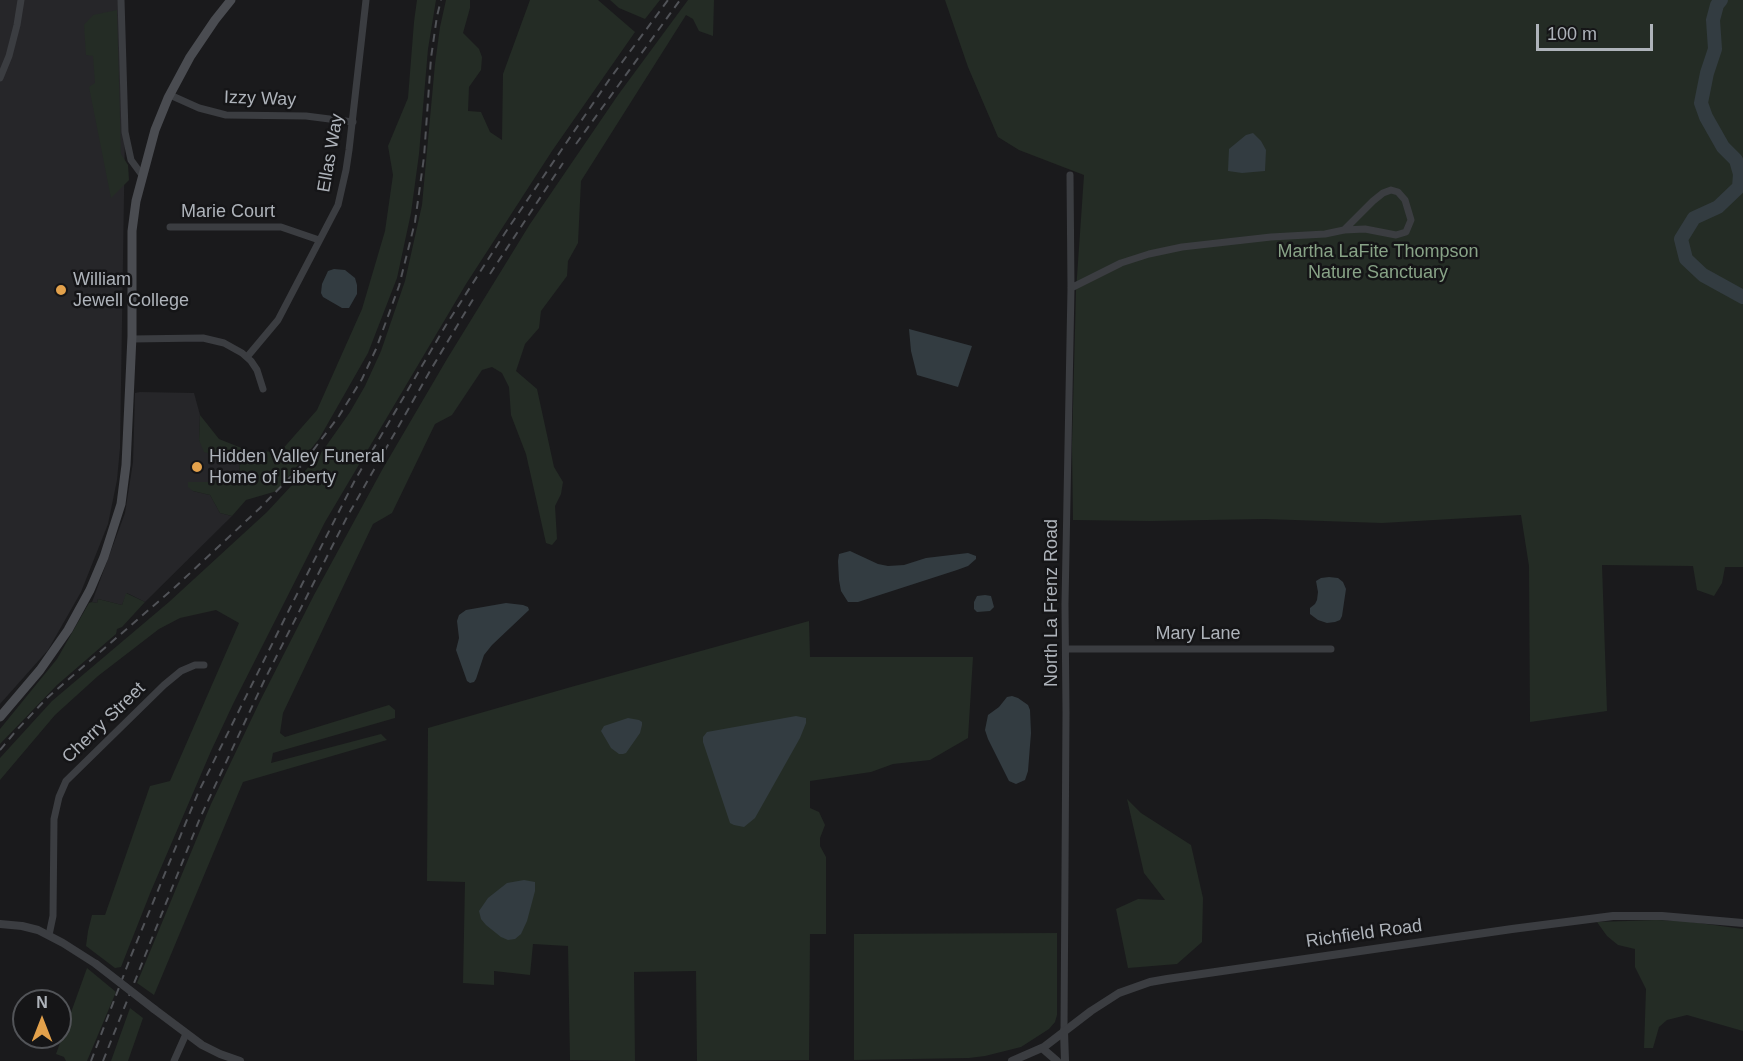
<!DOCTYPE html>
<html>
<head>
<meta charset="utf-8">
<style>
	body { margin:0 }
	#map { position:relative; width:1743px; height:1061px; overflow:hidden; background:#1a1a1c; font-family:Arial,sans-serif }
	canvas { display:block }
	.north { position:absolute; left:12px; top:989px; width:60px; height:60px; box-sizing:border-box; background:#151517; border:2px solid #525458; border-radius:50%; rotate:0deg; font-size:16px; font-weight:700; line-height:24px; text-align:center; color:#aeb3ba }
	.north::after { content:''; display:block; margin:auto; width:21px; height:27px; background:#e3a14b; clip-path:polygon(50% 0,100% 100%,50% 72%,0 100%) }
	.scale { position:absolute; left:1536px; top:24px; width:117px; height:27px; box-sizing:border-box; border:3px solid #aeb3ba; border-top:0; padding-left:8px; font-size:18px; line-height:21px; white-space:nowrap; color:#aeb3ba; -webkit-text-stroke:4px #151517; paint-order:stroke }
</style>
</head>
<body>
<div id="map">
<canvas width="1743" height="1061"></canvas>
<div class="north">N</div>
<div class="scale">100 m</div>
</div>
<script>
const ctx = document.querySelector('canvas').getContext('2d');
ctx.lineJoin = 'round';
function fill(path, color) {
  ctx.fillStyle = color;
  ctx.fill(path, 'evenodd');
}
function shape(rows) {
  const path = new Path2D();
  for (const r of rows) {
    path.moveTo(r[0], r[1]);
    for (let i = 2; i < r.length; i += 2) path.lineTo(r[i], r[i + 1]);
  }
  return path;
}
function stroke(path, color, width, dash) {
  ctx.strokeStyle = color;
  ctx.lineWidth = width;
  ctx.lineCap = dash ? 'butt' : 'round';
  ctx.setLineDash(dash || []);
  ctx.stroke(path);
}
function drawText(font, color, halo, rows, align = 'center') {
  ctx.font = font + ' Arial,sans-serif';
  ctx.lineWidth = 5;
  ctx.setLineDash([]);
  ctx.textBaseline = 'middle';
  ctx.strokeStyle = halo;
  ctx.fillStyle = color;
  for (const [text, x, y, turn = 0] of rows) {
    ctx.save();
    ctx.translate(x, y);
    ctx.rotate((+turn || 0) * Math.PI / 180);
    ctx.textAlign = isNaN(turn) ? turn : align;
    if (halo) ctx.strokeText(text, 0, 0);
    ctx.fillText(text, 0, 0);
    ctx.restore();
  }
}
fill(shape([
	[0,0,121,0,125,132,120,448,117,480,108,524,81,592,48,650,0,704],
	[140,392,194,393,200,415,199,440,229,459,239,459,240,482,189,482,193,491,210,495,220,513,232,516,145,602,127,593,122,605,98,599,97,603,92,602,125,513,133,462,135,393]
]), '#262629');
fill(shape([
	[417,0,436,0,428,49,419,154,411,213,397,278,368,353,319,439,277,491,246,500,232,516,220,513,210,495,193,491,188,487,188,482,240,482,239,459,229,459,204,452,199,440,200,415,219,439,249,451,280,452,317,410,362,309,385,231,393,175,388,146,408,98,414,22],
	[446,0,470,0,470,8,463,33,479,49,482,57,481,70,469,87,468,111,481,112,490,132,502,140,503,74,530,0,598,0,635,32,552,151,466,284,325,522,234,702,211,751,151,891,121,967,115,968,86,946,88,931,92,915,105,915,150,786,170,781,239,623,216,610,180,618,159,629,98,676,55,715,0,780,0,758,52,701,169,602,267,512,305,471,324,449,350,412,365,386,381,351,405,281,422,205,435,64,440,27],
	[610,0,660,0,645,19,619,8],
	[688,0,714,0,713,36,699,31,693,19,686,15,581,181,578,243,568,261,567,276,541,311,539,328,525,344,516,371,537,389,554,467,563,482,561,494,555,506,557,539,552,545,546,543,526,454,511,415,509,387,502,373,492,367,482,370,452,415,435,424,392,513,373,524,283,713,280,733,285,737,389,705,395,710,395,718,273,753,271,763,381,734,387,740,243,782,154,995,137,983,211,804,261,699,314,595,382,470,447,359,530,224,618,95],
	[945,0,1743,0,1743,567,1725,567,1722,583,1714,596,1697,590,1693,566,1602,565,1607,711,1530,722,1529,566,1521,515,1382,523,1265,519,1150,521,1073,520,1072,446,1076,291,1084,175,1019,150,998,137,968,67],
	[117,10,121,154,128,165,129,180,111,198,89,87,95,83,93,56,86,55,84,25,93,15],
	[126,593,145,602,122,627,117,629,116,634,57,685,0,744,0,729,57,659,89,603,92,602,97,603,98,599,122,605],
	[809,621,810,657,973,657,968,738,930,760,893,764,871,772,810,781,810,808,819,812,825,825,820,838,820,846,826,857,826,934,810,934,809,1060,697,1061,696,971,634,972,635,1061,570,1060,568,946,533,944,530,975,494,971,494,985,463,983,465,882,427,881,428,728,571,687],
	[1127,799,1141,813,1191,845,1203,898,1202,942,1177,964,1128,968,1116,909,1138,899,1165,900,1144,873],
	[1656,920,1684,921,1743,929,1743,1031,1687,1015,1667,1020,1659,1027,1653,1048,1644,1048,1646,989,1635,967,1635,949,1618,945,1607,936,1597,922],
	[1057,933,1057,1015,1055,1022,1049,1029,1021,1047,985,1056,969,1058,854,1060,854,934],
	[87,968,116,992,87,1061,66,1061,64,1057,56,1054],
	[130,1008,143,1018,128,1061,111,1061]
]), '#242c25');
fill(shape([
	[1253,133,1261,141,1266,150,1265,171,1242,173,1228,171,1229,149,1246,135],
	[334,269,345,270,355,278,357,285,357,294,349,308,342,308,323,297,321,293,322,284,328,271],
	[909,329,972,346,958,387,917,375,911,351],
	[850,551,878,564,888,566,904,565,926,558,968,553,976,556,976,559,968,566,957,570,858,602,848,602,841,591,839,580,838,561,839,554],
	[1329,577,1338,578,1343,582,1346,589,1342,616,1340,620,1335,622,1327,623,1318,620,1310,614,1310,608,1315,604,1317,600,1318,592,1316,581,1321,578],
	[985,595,991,596,994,607,990,611,977,612,974,609,974,602,977,596],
	[506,603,523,605,528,607,529,610,492,645,484,655,476,679,474,682,470,683,467,681,456,650,459,638,457,621,459,615,466,610],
	[1012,696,1018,698,1028,705,1030,710,1031,733,1028,771,1025,780,1016,784,1009,781,988,739,985,730,988,715,999,707,1007,697],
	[796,716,806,718,806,723,800,738,755,818,744,827,734,825,730,823,703,742,703,737,707,732],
	[628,718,639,720,642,722,642,725,640,733,626,753,623,754,619,754,611,748,601,731,604,726],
	[524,880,535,882,535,891,527,921,521,934,515,939,508,940,501,937,486,925,481,919,479,911,488,898,507,883]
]), '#333c41');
stroke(shape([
	[1721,0,1717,5,1713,20,1715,49,1707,73,1701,103,1706,117,1723,147,1736,160,1740,174,1739,187,1718,207,1694,218,1681,239,1686,259,1703,275,1743,297]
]), '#333c41', 14);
stroke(shape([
	[121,0,125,132,131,160,142,175],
	[0,78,9,56,17,25,21,0],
	[170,95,199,108,226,115,306,116,353,122],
	[170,227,281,227,319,240],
	[1071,288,1121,263,1149,254,1182,247,1271,237,1325,234,1344,230,1365,229,1396,235,1406,232,1411,220,1405,200,1398,192,1391,190,1383,193,1373,201,1344,230],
	[132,339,203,338,224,343,242,353,251,361,257,370,263,389],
	[247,357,278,320,338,205,346,170,349,150,366,0],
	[1066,649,1331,649],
	[49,935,53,916,54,819,59,797,66,781,164,685,181,671,195,665,204,665],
	[1064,1031,1066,713,1065,604,1071,288,1070,175],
	[174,1061,186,1034]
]), '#3b3d41', 7);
stroke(shape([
	[0,924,22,926,38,930,63,943,96,964],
	[154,1009,202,1045,220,1054,240,1061],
	[1064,1031,1065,1061],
	[1042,1048,1057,1061],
	[1012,1061,1044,1047,1091,1011,1119,993,1150,982,1167,979,1512,929,1613,916,1662,916,1743,923]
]), '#3b3d41', 8);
stroke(shape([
	[0,717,40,670,68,630,90,590,104,557,121,504,126,465,132,336,132,231,136,201,155,130,168,98,190,57,215,20,231,0]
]), '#4a4c51', 9);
stroke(shape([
	[576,144,680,0],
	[490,274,563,163],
	[0,750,15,732,47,698,174,588,260,508,302,465,339,416,362,379,376,349,399,286,415,222,424,157,431,58,437,16,441,0],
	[91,1061,131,956,198,793,290,608,355,480,446,325,505,233,609,80,668,0],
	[103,1061,200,818,264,681,347,517,430,371,475,296]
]), '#515358', 2, [8, 6]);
stroke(shape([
	[96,964,154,1009]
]), '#3b3d41', 8);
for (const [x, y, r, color] of [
	[61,290,6,"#e3a14b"],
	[197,467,6,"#e3a14b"]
]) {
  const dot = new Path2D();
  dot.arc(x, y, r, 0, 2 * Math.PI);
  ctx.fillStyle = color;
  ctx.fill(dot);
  stroke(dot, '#151517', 2);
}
drawText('18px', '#aeb3ba', '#151517', [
	["Izzy Way",260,99,2],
	["Ellas Way",331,153,-80],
	["Marie Court",228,212],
	["North La Frenz Road",1052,603,-90],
	["Mary Lane",1198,634],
	["Cherry Street",104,723,-44],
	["Richfield Road",1364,934,-8]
]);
drawText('18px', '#88a387', '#151517', [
	["Martha LaFite Thompson",1378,252],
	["Nature Sanctuary",1378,273]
]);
drawText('18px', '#aeb3ba', '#151517', [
	["William",73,280],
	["Jewell College",73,301],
	["Hidden Valley Funeral",209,457],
	["Home of Liberty",209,478]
], 'left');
</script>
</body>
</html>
